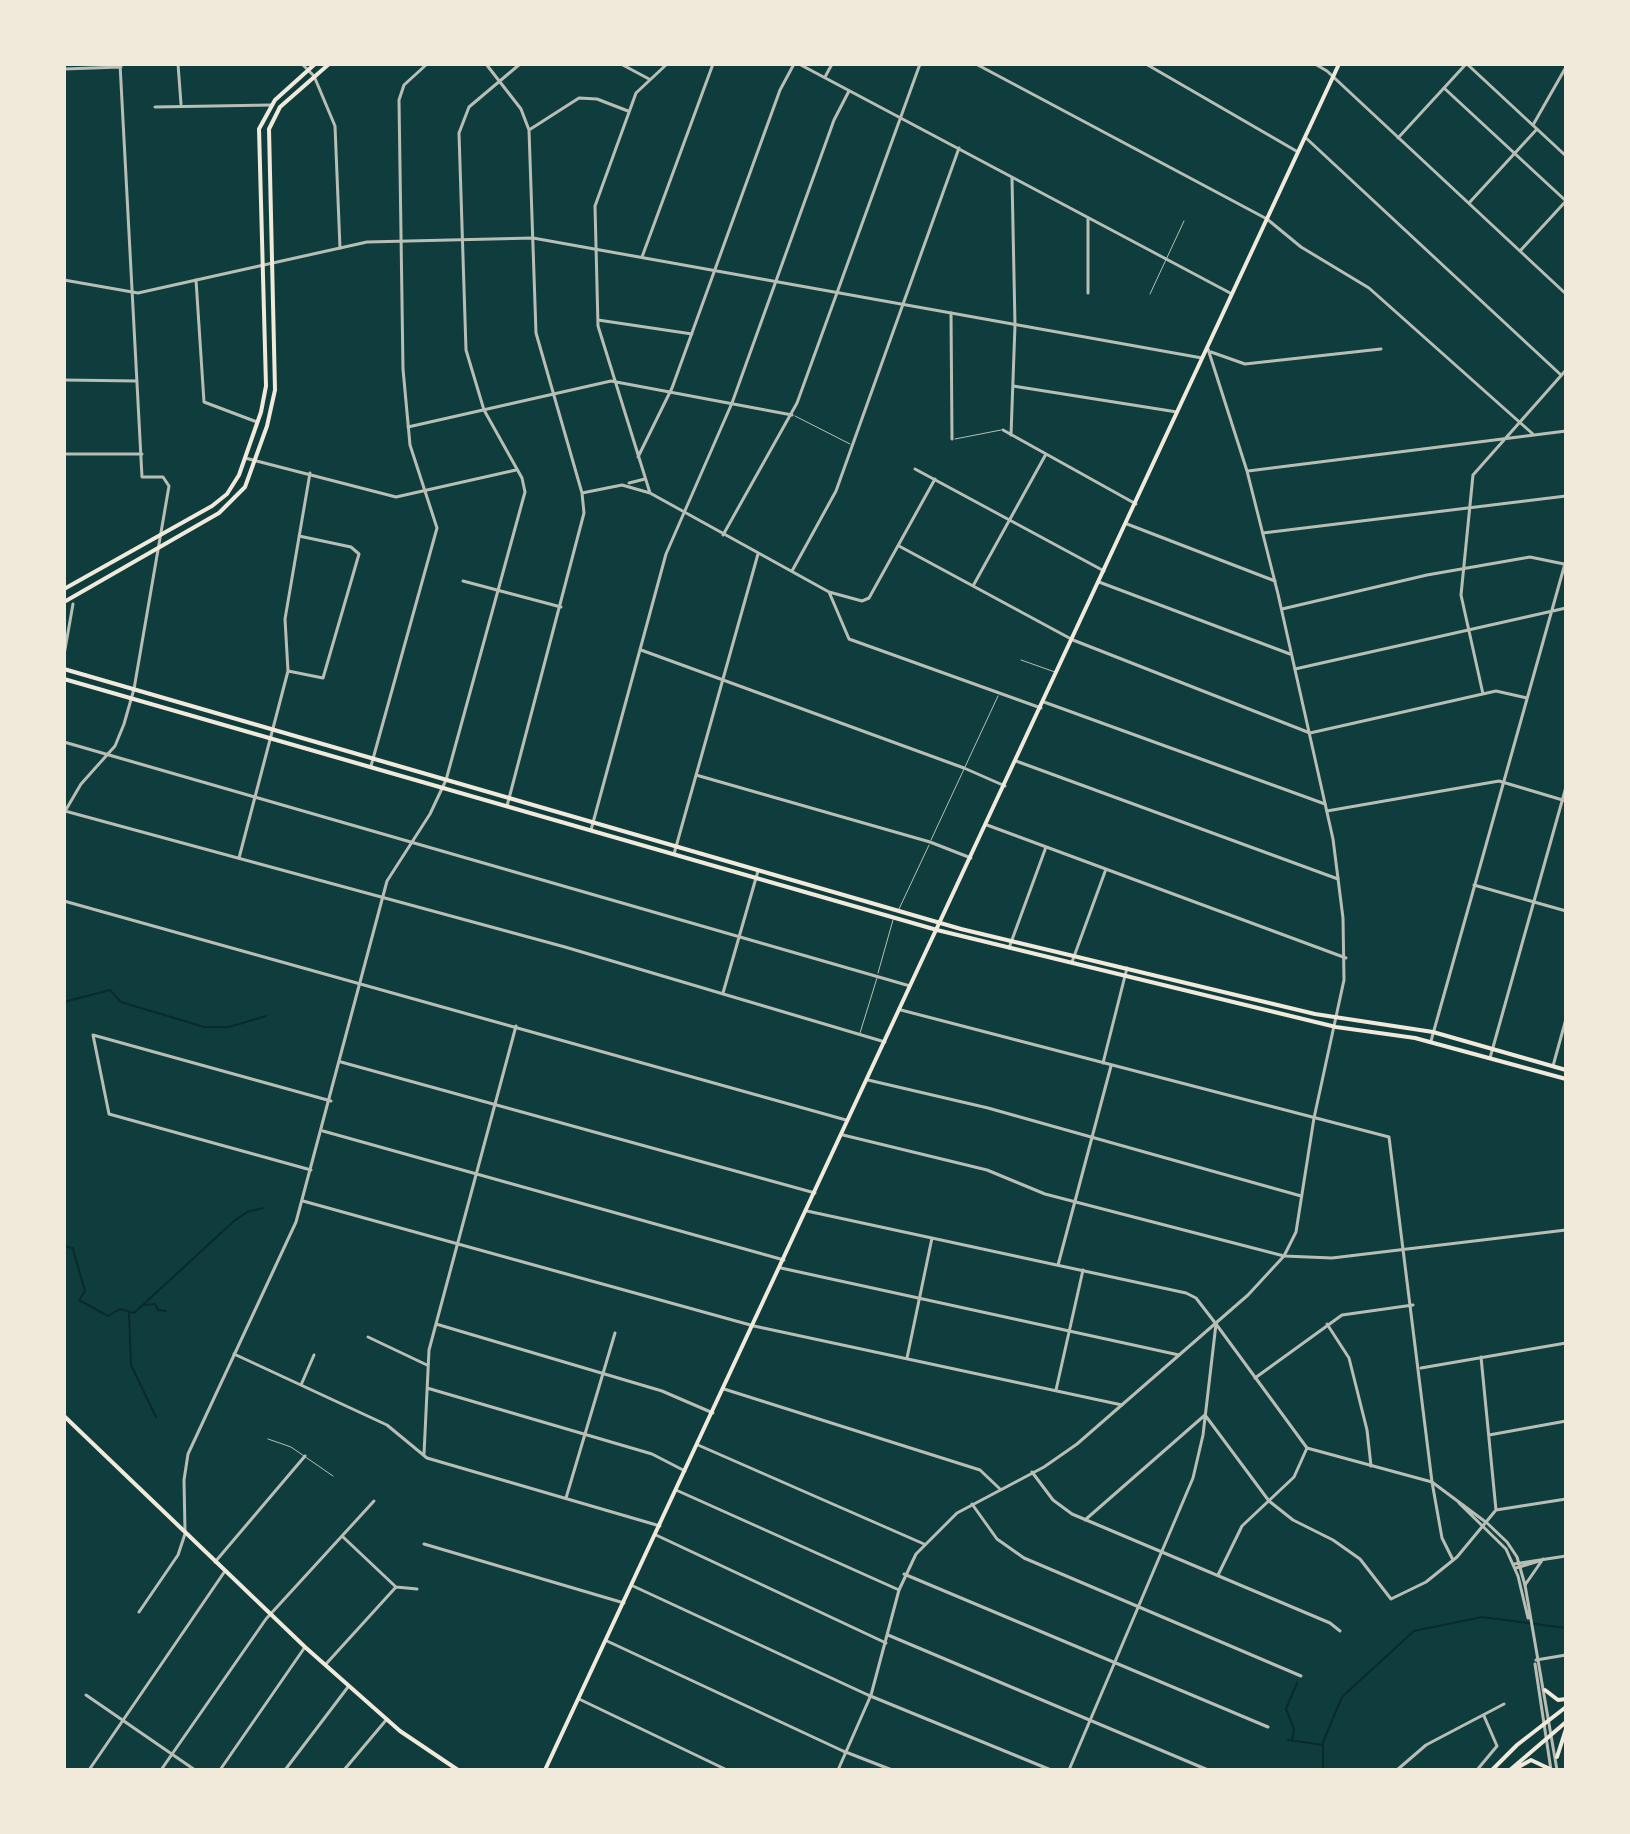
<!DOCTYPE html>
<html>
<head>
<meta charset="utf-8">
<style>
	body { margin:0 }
	#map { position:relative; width:1630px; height:1834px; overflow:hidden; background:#0f3d3e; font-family:"Golos Text",sans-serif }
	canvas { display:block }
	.frame { position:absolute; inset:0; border:66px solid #f1e9da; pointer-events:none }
</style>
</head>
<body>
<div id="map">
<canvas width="1630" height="1834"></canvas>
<div class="frame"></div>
</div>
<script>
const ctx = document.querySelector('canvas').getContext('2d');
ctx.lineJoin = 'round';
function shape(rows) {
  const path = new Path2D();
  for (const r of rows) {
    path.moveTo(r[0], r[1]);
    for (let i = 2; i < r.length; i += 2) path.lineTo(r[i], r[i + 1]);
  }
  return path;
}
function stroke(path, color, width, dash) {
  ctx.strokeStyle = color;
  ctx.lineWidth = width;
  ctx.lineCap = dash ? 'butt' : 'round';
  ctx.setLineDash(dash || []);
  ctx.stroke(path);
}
stroke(shape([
	[64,1002,110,990,121,1002,204,1027,229,1027,266,1016],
	[64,1246,73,1248,74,1253,85,1291,79,1300,108,1316,120,1309,134,1313,234,1221,247,1212,263,1208],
	[145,1305,155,1304,158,1310,166,1311],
	[129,1313,131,1365,156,1417],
	[1288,1740,1323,1745],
	[1292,1740,1294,1729,1286,1709,1297,1683],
	[1323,1770,1323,1742,1342,1697,1414,1631,1482,1617,1566,1628]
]), '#0a2a2b', 2);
stroke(shape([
	[1150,294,1184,221],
	[795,416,850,444],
	[955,439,1001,430],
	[1021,660,1055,672],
	[931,840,998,696],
	[899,909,929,845],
	[878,973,893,920],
	[860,1033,877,978],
	[268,1439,291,1447,333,1476]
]), '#b8beb3', 1);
stroke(shape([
	[178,64,181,104],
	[302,64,314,76,335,126,340,248],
	[486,64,521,109,529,130,536,333,582,493,584,513,507,806],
	[621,64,649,79],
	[799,64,1232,294],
	[1146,64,1298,152],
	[1315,64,1327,71,1566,294],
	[64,69,121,67],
	[825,77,832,64],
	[1444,88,1566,201],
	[155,107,271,105],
	[1533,125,1566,67],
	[529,130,579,98,597,99,628,111],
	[1306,138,1561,375],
	[1398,138,1466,64],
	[1469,203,1537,129],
	[1088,219,1088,293],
	[1267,219,1301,247,1369,288,1534,435],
	[1520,251,1566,201],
	[642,257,713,64],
	[196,280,204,402,257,422],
	[951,313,952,439],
	[598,320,692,334],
	[1211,352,1245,364,1381,349],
	[64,380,137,381],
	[1013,386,1177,412],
	[408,427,611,381,792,415],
	[1003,430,1136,504],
	[1011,435,1015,325,1012,178],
	[64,454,142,454],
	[638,457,672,388,780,90,794,64],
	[245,458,396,497,516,470],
	[915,469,1104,571],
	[1248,471,1566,431],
	[629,483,645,479],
	[622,485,650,493,829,592,849,639,1041,708],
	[582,493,622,485],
	[650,493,598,326,595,206,636,93,667,64],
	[1127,524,1275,581],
	[1263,533,1566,496],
	[723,535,797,403,920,64],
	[899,546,1073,640,1310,733,1496,691,1527,698],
	[792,571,836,491,959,148],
	[463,581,561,607],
	[1099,582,1290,654],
	[973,586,1046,454],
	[829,592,862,601,869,598,935,479],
	[1282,609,1427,575,1530,557,1564,564],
	[641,650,964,768,1005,786],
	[64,655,73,604],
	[1295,669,1566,608],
	[288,671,323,678,359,554,351,547,299,536],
	[1483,694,1461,595,1473,475,1566,370],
	[1044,702,1325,804],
	[64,742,910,986],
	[1016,761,1338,879],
	[371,766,437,528,410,445,403,369,399,100,404,85,427,64],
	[696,775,930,842,971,858],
	[446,780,525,492,522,478,484,410,466,350,459,133,469,107,520,64],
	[65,811,565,947,885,1042],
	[1327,811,1499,781,1566,801],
	[64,813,81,784,115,746,124,724,134,689,169,486,163,477,142,477,120,64],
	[987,825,1346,958],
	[591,830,666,554,732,403,834,120,849,91],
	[674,854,758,554],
	[239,858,288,671,285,619,310,473],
	[1474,885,1566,911],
	[64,901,846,1120],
	[1009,948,1046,847],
	[1072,962,1106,869],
	[723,993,758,871],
	[901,1010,1389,1137,1432,1482,1442,1538,1453,1560],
	[1431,1041,1566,560],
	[1490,1058,1566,787],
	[341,1062,815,1193],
	[1103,1063,1127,968],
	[1553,1066,1566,1019],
	[868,1080,988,1108,1301,1196],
	[323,1131,784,1260],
	[843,1135,987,1170,1045,1194,1284,1256,1332,1258,1566,1230],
	[311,1170,109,1114,93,1035,331,1101],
	[303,1201,754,1326,1122,1405],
	[807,1211,1186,1293,1196,1298,1216,1324,1203,1435,1193,1478,1069,1770],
	[1058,1265,1111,1066],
	[781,1268,1179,1355],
	[436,1324,662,1391,713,1413],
	[1327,1324,1349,1358,1367,1430,1371,1466],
	[368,1337,427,1365],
	[234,1354,387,1425,427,1458,660,1526],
	[1481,1357,1496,1510],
	[907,1358,932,1238],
	[1421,1368,1566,1343],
	[1255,1378,1342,1315,1413,1305],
	[301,1385,314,1355],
	[427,1388,652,1454,685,1471],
	[724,1389,980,1470,1000,1489],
	[1056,1390,1083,1270],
	[1489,1435,1566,1421],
	[698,1445,924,1544],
	[424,1454,429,1350,516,1026],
	[1032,1472,1053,1500,1072,1514,1330,1623,1340,1631],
	[676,1490,899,1590],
	[566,1498,615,1333],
	[972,1504,997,1539,1024,1558,1301,1676],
	[1496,1510,1566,1499],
	[1085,1520,1205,1415,1269,1501,1293,1520,1333,1540,1360,1559,1391,1599,1426,1582,1457,1557,1496,1510],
	[656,1535,886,1643],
	[342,1536,396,1587,417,1589],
	[424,1544,624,1603],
	[215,1562,305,1456],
	[1514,1564,1566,1556],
	[1516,1568,1539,1561],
	[904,1574,1268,1727],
	[1218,1575,1242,1526,1294,1477,1307,1448],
	[1525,1585,1543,1559],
	[633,1586,868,1695,1051,1770],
	[139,1612,178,1555,185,1534],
	[888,1635,1208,1770],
	[607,1641,843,1751,892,1770],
	[1536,1660,1566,1655],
	[326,1664,396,1587],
	[86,1695,195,1770],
	[579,1699,727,1770],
	[89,1770,225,1571],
	[161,1770,266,1619,374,1501],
	[220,1770,305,1647],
	[285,1770,348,1687],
	[344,1770,387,1719],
	[1397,1770,1426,1745,1504,1704],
	[1477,1770,1497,1746,1484,1716]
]), '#b8beb3', 3);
stroke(shape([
	[976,64,1267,219],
	[1467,64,1566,156],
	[64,280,138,293,367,242,533,238,1202,358],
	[1216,1324,1307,1448,1432,1482,1487,1523,1507,1542,1517,1557,1525,1585,1557,1770],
	[1459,1503,1506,1549,1518,1576,1528,1618],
	[185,1531,184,1480,188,1454,296,1222,387,881,430,814,446,780],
	[1535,1664,1551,1770],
	[838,1770,871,1695,899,1590,916,1554,957,1513,1044,1467,1077,1444,1248,1295,1284,1256,1296,1232,1314,1118,1344,980,1343,918,1333,839,1278,594,1247,471,1208,349]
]), '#b8beb3', 3);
stroke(shape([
	[64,589,212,506,227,494,239,475,261,412,266,386,259,129,275,100,315,64],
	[64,602,219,513,245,487,267,426,275,390,269,129,280,107,329,64],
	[64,1416,305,1647,400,1731,458,1770]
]), '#f1e9da', 4);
stroke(shape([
	[64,669,961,929,1315,1014,1433,1032,1566,1070],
	[64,679,937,930,1336,1027,1415,1038,1566,1079],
	[1545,1690,1558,1700,1566,1699],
	[1557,1757,1566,1729],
	[545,1770,1339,64],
	[1492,1770,1517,1745,1566,1707],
	[1510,1770,1566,1722],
	[1513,1770,1531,1760,1550,1769]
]), '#f1e9da', 4);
</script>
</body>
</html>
